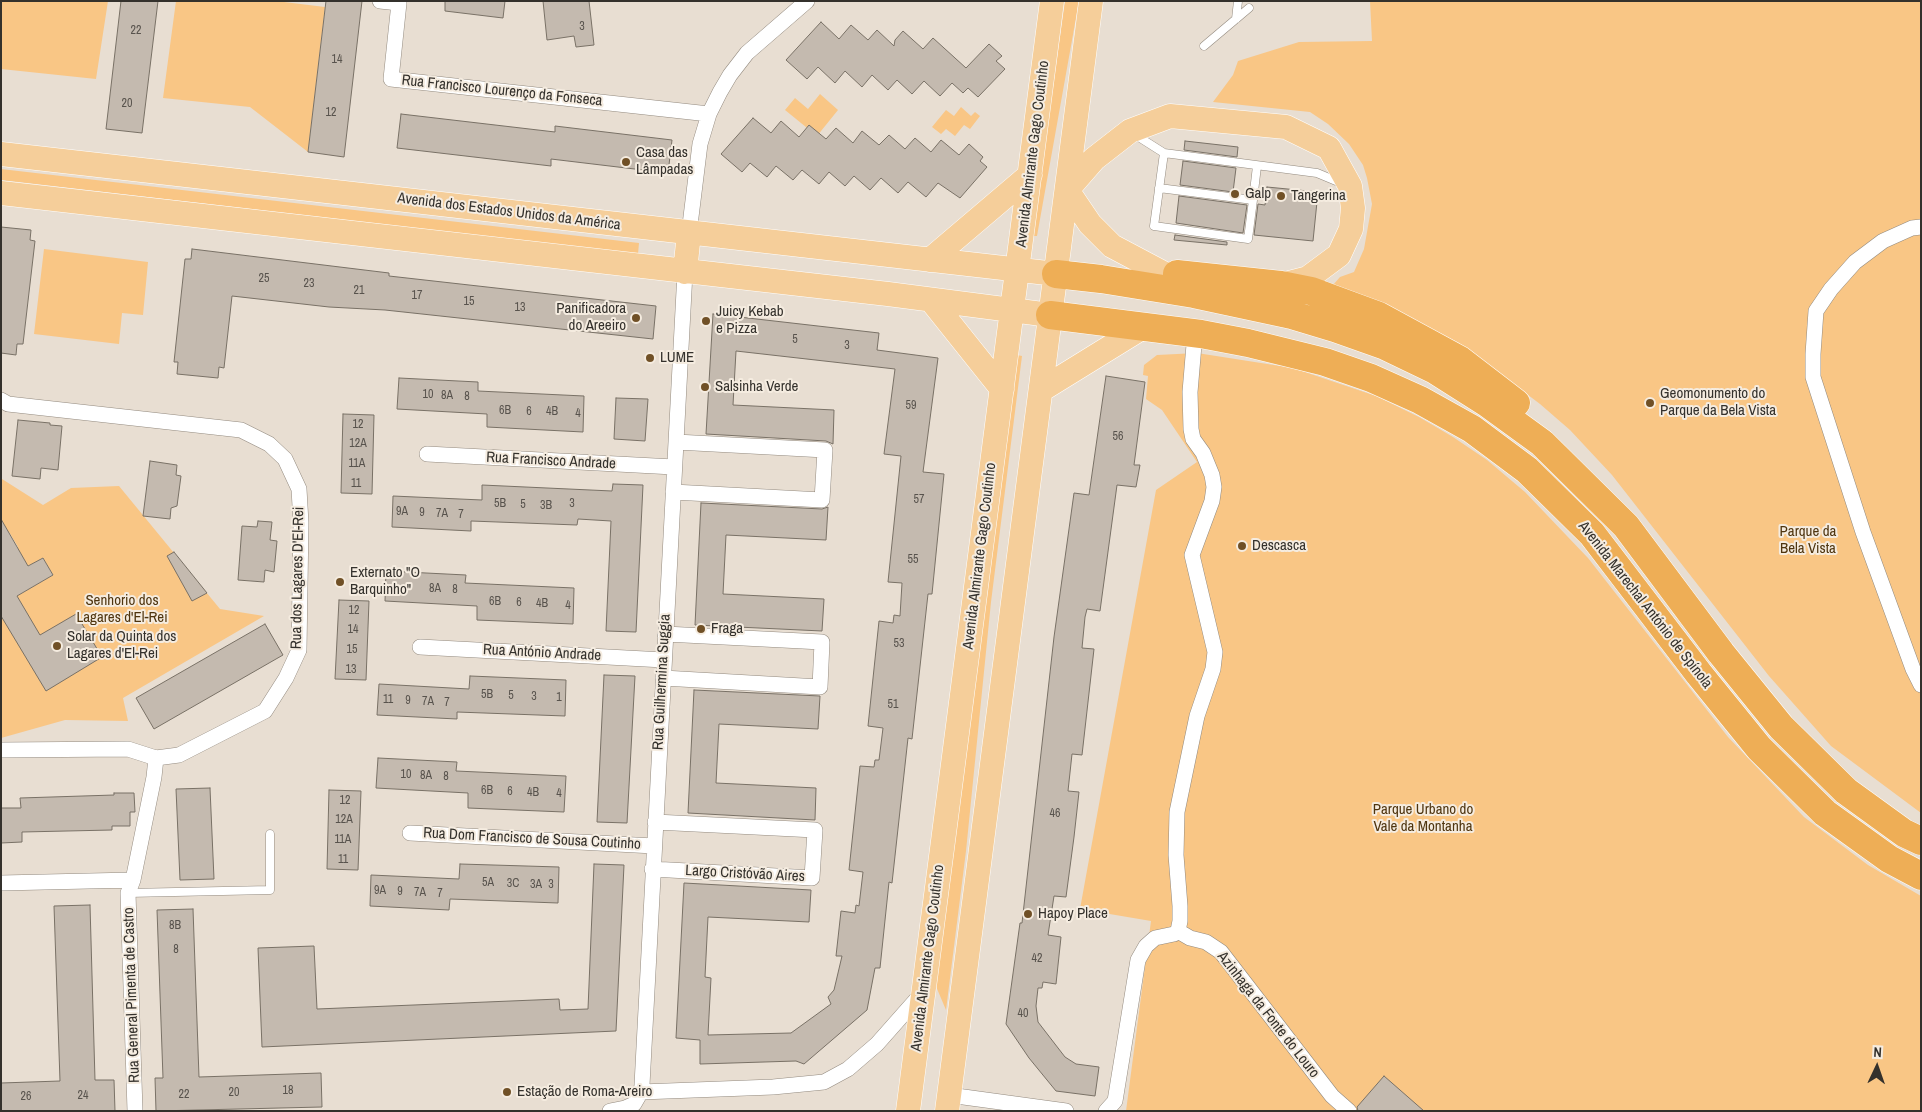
<!DOCTYPE html>
<html>
<head>
<meta charset="utf-8">
<style>
	body { margin:0 }
	#map { position:relative; width:1922px; height:1112px; overflow:hidden; background:#e8ded2; font-family:"Archivo Narrow",sans-serif }
	canvas { display:block }
	.frame { position:absolute; inset:0; border:2px solid #34312c; pointer-events:none }
	.north { position:absolute; left:1852px; top:1042px; width:50px; height:50px; -webkit-text-stroke:4px #f5ece0; paint-order:stroke; rotate:3deg; font-size:14px; font-weight:700; line-height:20px; text-align:center; color:#34312c }
	.north::after { content:''; display:block; margin:auto; width:18px; height:22px; background:#34312c; clip-path:polygon(50% 0,100% 100%,50% 72%,0 100%) }
</style>
</head>
<body>
<div id="map">
<canvas width="1922" height="1112"></canvas>
<div class="frame"></div>
<div class="north">N</div>
</div>
<script>
const ctx = document.querySelector('canvas').getContext('2d');
ctx.lineJoin = 'round';
function fill(path, color) {
  ctx.fillStyle = color;
  ctx.fill(path, 'evenodd');
}
function shape(rows) {
  const path = new Path2D();
  for (const r of rows) {
    path.moveTo(r[0], r[1]);
    for (let i = 2; i < r.length; i += 2) path.lineTo(r[i], r[i + 1]);
  }
  return path;
}
function stroke(path, color, width, dash) {
  ctx.strokeStyle = color;
  ctx.lineWidth = width;
  ctx.lineCap = dash ? 'butt' : 'round';
  ctx.setLineDash(dash || []);
  ctx.stroke(path);
}
function drawText(font, color, halo, rows, align = 'center') {
  ctx.font = font + ' "Archivo Narrow",sans-serif';
  ctx.lineWidth = 4;
  ctx.setLineDash([]);
  ctx.textBaseline = 'middle';
  ctx.strokeStyle = halo;
  ctx.fillStyle = color;
  for (const [text, x, y, turn = 0] of rows) {
    ctx.save();
    ctx.translate(x, y);
    ctx.rotate((+turn || 0) * Math.PI / 180);
    ctx.textAlign = isNaN(turn) ? turn : align;
    if (halo) ctx.strokeText(text, 0, 0);
    ctx.fillText(text, 0, 0);
    ctx.restore();
  }
}
fill(shape([
	[1,1,108,1,96,79,1,69],
	[176,1,276,1,325,7,308,152,250,107,163,98],
	[1065,1,1079,1,1037,236,1032,236],
	[1370,1,1921,1,1921,813,1831,746,1769,676,1612,475,1570,430,1540,404,1459,343,1397,311,1333,285,1340,277,1354,272,1364,249,1372,204,1367,178,1363,165,1349,144,1328,124,1310,112,1213,102,1233,75,1238,61,1299,42,1372,41],
	[820,94,838,110,817,136,785,110,795,98,808,109],
	[961,107,971,116,975,112,980,116,970,129,964,125,955,136,946,129,941,134,932,127,946,110,954,116],
	[1,169,639,243,638,254,1,180],
	[44,249,148,262,143,315,122,313,119,344,34,334],
	[1197,353,1293,368,1376,396,1419,417,1453,437,1487,460,1525,492,1588,558,1728,737,1804,817,1868,865,1921,896,1921,1111,1126,1111,1151,921,1080,909,1156,490,1197,462,1162,410,1146,399,1148,376,1143,375,1144,365,1157,355],
	[1017,355,1022,356,991,602,966,851,946,1010,935,984],
	[2,479,43,505,71,488,119,486,220,609,264,616,123,698,128,721,65,720,1,738,1,605,53,575,43,558,10,576,1,557,18,547,9,532,1,536]
]), '#f9c685');
const building = shape([
	[121,1,158,1,142,133,106,129,121,1],
	[326,1,362,1,344,157,308,152,326,1],
	[445,1,505,1,503,18,445,11,445,1],
	[543,1,589,1,594,45,576,47,574,36,547,40,543,1],
	[821,22,839,39,851,25,868,40,877,30,894,46,895,40,903,31,923,49,933,38,966,68,989,44,1002,56,996,61,1005,69,978,97,968,88,963,93,952,83,940,96,924,81,912,94,897,80,888,90,872,75,862,87,845,71,835,83,818,67,807,79,786,60,821,22],
	[401,114,555,132,555,126,672,140,668,173,551,159,551,166,397,148,401,114],
	[753,118,771,133,781,121,799,137,809,125,826,139,836,128,853,143,862,131,879,145,889,135,905,149,915,138,931,152,941,140,959,155,969,144,983,157,980,161,987,167,960,198,938,183,926,197,908,182,898,193,881,178,870,190,854,176,845,186,829,172,819,184,802,170,793,180,776,166,767,177,750,163,742,172,721,154,753,118],
	[1185,141,1238,147,1237,157,1184,150,1185,141],
	[1183,161,1236,168,1233,192,1180,185,1183,161],
	[1267,187,1318,192,1313,241,1254,235,1258,204,1265,205,1267,187],
	[1179,196,1247,205,1243,233,1176,223,1179,196],
	[1,227,31,230,30,240,35,241,23,344,17,344,16,355,1,353,1,227],
	[1175,235,1227,242,1227,245,1174,240,1175,235],
	[192,249,389,273,389,276,656,306,653,339,385,310,329,307,232,296,224,368,219,367,218,378,177,374,178,362,174,362,185,259,191,259,192,249],
	[713,314,879,333,877,350,938,358,923,472,944,474,932,594,928,594,912,739,908,738,892,883,889,882,880,968,875,968,867,1010,804,1064,796,1061,700,1064,700,1040,676,1038,684,883,811,890,809,922,708,917,705,977,711,978,708,1035,791,1033,831,1004,828,997,834,990,842,956,836,956,841,911,855,913,856,905,859,906,863,872,849,870,860,766,874,767,875,760,879,760,883,728,868,726,879,621,893,623,894,615,900,616,902,583,888,582,901,456,884,454,895,369,736,351,733,405,834,410,833,444,826,441,706,434,713,314],
	[1106,376,1145,382,1134,465,1140,465,1136,487,1117,485,1100,611,1087,609,1085,617,1082,648,1094,649,1082,755,1072,754,1068,791,1079,792,1074,837,1066,897,1054,896,1048,935,1061,937,1056,984,1043,982,1042,988,1038,988,1036,1006,1038,1022,1065,1057,1076,1064,1099,1067,1095,1096,1056,1091,1029,1058,1006,1024,1020,923,1022,923,1054,637,1074,493,1089,495,1106,376],
	[399,378,478,382,478,391,584,396,583,432,487,427,487,414,397,409,399,378],
	[616,398,648,399,645,441,614,439,616,398],
	[343,414,374,415,372,494,341,493,343,414],
	[18,420,50,423,50,425,62,426,58,470,41,468,40,479,12,476,18,420],
	[150,461,177,465,176,475,181,476,177,506,171,508,170,519,143,516,150,461],
	[613,484,643,485,636,632,606,631,611,521,578,519,577,525,471,521,471,531,392,527,393,496,482,500,482,485,612,491,613,484],
	[701,503,822,509,828,507,826,540,726,535,723,594,824,599,822,631,695,625,701,503],
	[1,519,28,566,43,558,53,575,17,596,40,635,76,614,102,657,46,691,1,616,1,519],
	[258,521,272,522,270,540,277,541,274,572,265,570,264,582,238,580,242,526,257,527,258,521],
	[174,552,207,593,192,601,167,556,174,552],
	[386,571,466,575,465,583,574,588,573,624,477,620,477,606,385,601,386,571],
	[339,600,369,601,366,680,335,679,339,600],
	[265,624,283,655,154,729,136,698,265,624],
	[604,675,635,676,627,823,597,822,604,675],
	[470,676,566,680,565,716,457,712,457,719,377,715,379,684,469,689,470,676],
	[694,690,820,696,818,729,719,724,716,783,816,788,815,820,688,813,694,690],
	[378,758,457,762,456,771,566,776,564,812,468,808,468,793,376,788,378,758],
	[210,788,214,879,180,880,176,789,210,788],
	[329,790,361,791,358,870,327,869,329,790],
	[114,793,134,793,135,812,130,812,130,826,112,826,112,830,22,832,22,842,1,843,1,808,21,808,20,798,114,795,114,793],
	[460,864,559,867,558,903,450,899,449,910,370,906,371,875,459,879,460,864],
	[594,864,624,865,616,1031,262,1047,258,948,314,946,317,1009,559,999,560,1010,588,1009,594,864],
	[90,905,95,1080,114,1080,115,1111,1,1111,1,1083,60,1081,54,906,90,905],
	[193,909,199,1077,321,1073,322,1107,156,1111,155,1078,163,1078,157,910,193,909],
	[1384,1076,1424,1111,1358,1111,1357,1107,1384,1076]
]);
fill(building, '#c4baaf');
stroke(building, '#797166', 1);
const lane = shape([
	[1236,19,1238,1],
	[1204,46,1249,8],
	[1134,134,1164,153,1317,173,1341,183],
	[1164,153,1154,226,1248,239,1253,200],
	[1159,188,1253,200,1257,166],
	[128,893,270,890,270,834]
]);
const street = shape([
	[380,1,399,3,391,79,709,114],
	[1921,227,1912,228,1883,241,1855,262,1831,289,1816,311,1813,354,1813,377,1863,532,1913,669,1921,685],
	[689,233,700,144,709,114,720,92,730,75,747,53,807,1],
	[1,400,8,404,241,430,269,444,285,459,299,489,301,523,299,650,286,678,265,711,179,755,156,758,128,749,1,750],
	[427,454,674,467],
	[673,492,822,500,825,450,676,442],
	[420,647,664,660],
	[663,678,820,687,822,642,665,634],
	[410,833,654,846],
	[652,869,812,878,815,830,655,822],
	[1,883,133,880],
	[1178,931,1180,921,1180,906,1176,855,1177,812,1197,716,1213,669,1215,652,1192,555,1212,501,1214,487,1212,475,1203,453,1193,439,1191,429,1190,392,1195,333],
	[1178,931,1190,938,1206,942,1221,952,1332,1096,1349,1111],
	[641,1092,773,1087,824,1082,848,1069,877,1044,923,992],
	[949,1095,1066,1111],
	[135,1111,128,893,133,880,154,777,156,758],
	[610,1111,625,1108,634,1104,641,1092,642,1085,685,272],
	[1106,1111,1115,1101,1138,960,1146,946,1155,938,1174,934,1178,931]
]);
const primary = shape([
	[1,154,1056,274],
	[1067,190,1094,159,1130,131,1170,116,1286,127,1329,148,1350,186,1353,208,1351,229,1339,255,1308,278,1281,285],
	[1067,190,1090,224,1112,246,1163,273],
	[1,193,888,294,1050,315],
	[930,260,1030,175],
	[685,272,689,233],
	[931,300,1002,389],
	[1041,390,1143,327],
	[908,1111,1052,1],
	[947,1111,1091,1]
]);
const highway = shape([
	[1056,274,1101,279,1194,294,1292,315,1335,328,1383,345,1435,370,1487,403,1542,443,1626,526,1721,653,1781,727,1846,791,1904,833,1921,841],
	[1177,274,1281,285,1311,291,1379,316,1460,360,1516,403],
	[1050,315,1201,334,1248,343,1325,362,1371,378,1420,400,1472,429,1527,470,1592,534,1699,674,1759,748,1825,813,1889,859,1921,876]
]);
stroke(lane, '#938a7f', 9);
stroke(street, '#938a7f', 16);
stroke(primary, '#fff', 25);
stroke(highway, '#fff', 29);
stroke(lane, '#fff', 8);
stroke(street, '#fff', 15);
stroke(primary, '#f5ce9a', 24);
stroke(highway, '#eeae56', 28);
for (const [x, y, r, color] of [
	[626,162,5,"#705026"],
	[1235,194,5,"#705026"],
	[1281,196,5,"#705026"],
	[636,318,5,"#705026"],
	[706,321,5,"#705026"],
	[650,358,5,"#705026"],
	[705,387,5,"#705026"],
	[1650,403,5,"#705026"],
	[1242,546,5,"#705026"],
	[340,582,5,"#705026"],
	[701,629,5,"#705026"],
	[57,646,5,"#705026"],
	[1028,914,5,"#705026"],
	[507,1092,5,"#705026"]
]) {
  const dot = new Path2D();
  dot.arc(x, y, r, 0, 2 * Math.PI);
  ctx.fillStyle = color;
  ctx.fill(dot);
  stroke(dot, '#f5ece0', 2);
}
drawText('12px', '#58534d', null, [
	["3",582,27],
	["22",136,31],
	["14",337,60],
	["20",127,104],
	["12",331,113],
	["25",264,279],
	["23",309,284],
	["21",359,291],
	["17",417,296],
	["15",469,302],
	["13",520,308],
	["5",795,340],
	["3",847,346],
	["10",428,395],
	["8A",447,396],
	["8",467,397],
	["59",911,406],
	["6B",505,411],
	["6",529,412],
	["4B",552,412],
	["4",578,414],
	["12",358,425],
	["56",1118,437],
	["12A",358,444],
	["11A",357,464],
	["11",356,484],
	["57",919,500],
	["5B",500,504],
	["3",572,504],
	["5",523,505],
	["3B",546,506],
	["9A",402,512],
	["9",422,513],
	["7A",442,514],
	["7",461,515],
	["55",913,560],
	["8A",435,589],
	["8",455,590],
	["6B",495,602],
	["6",519,603],
	["4B",542,604],
	["4",568,606],
	["12",354,611],
	["14",353,630],
	["53",899,644],
	["15",352,650],
	["13",351,670],
	["5B",487,695],
	["5",511,696],
	["3",534,697],
	["1",559,698],
	["11",388,700],
	["9",408,701],
	["7A",428,702],
	["7",447,703],
	["51",893,705],
	["10",406,775],
	["8A",426,776],
	["8",446,777],
	["6B",487,791],
	["6",510,792],
	["4B",533,793],
	["4",559,794],
	["12",345,801],
	["46",1055,814],
	["12A",344,820],
	["11A",343,840],
	["11",343,860],
	["5A",488,883],
	["3C",513,884],
	["3A",536,885],
	["3",551,885],
	["9A",380,891],
	["9",400,892],
	["7A",420,893],
	["7",440,894],
	["8B",175,926],
	["8",176,950],
	["42",1037,959],
	["40",1023,1014],
	["18",288,1091],
	["20",234,1093],
	["22",184,1095],
	["24",83,1096],
	["26",26,1097]
]);
drawText('15px', '#34312c', '#f5ece0', [
	["Rua Francisco Lourenço da Fonseca",502,91,6],
	["Avenida Almirante Gago Coutinho",1033,154,-83],
	["Avenida dos Estados Unidos da América",509,212,7],
	["Rua Francisco Andrade",551,461,3],
	["Avenida Almirante Gago Coutinho",980,556,-83],
	["Rua dos Lagares D'El-Rei",298,578,-89],
	["Avenida Marechal António de Spínola",1645,605,52],
	["Rua António Andrade",542,653,3],
	["Rua Guilhermina Suggia",662,682,-87],
	["Rua Dom Francisco de Sousa Coutinho",532,839,3],
	["Largo Cristóvão Aires",745,874,3],
	["Avenida Almirante Gago Coutinho",928,958,-83],
	["Rua General Pimenta de Castro",132,995,-92],
	["Azinhaga da Fonte do Louro",1268,1015,52]
]);
drawText('15px', '#34312c', '#f5ece0', [
	["Casa das",636,153],
	["Lâmpadas",636,170],
	["Galp",1245,194],
	["Tangerina",1291,196],
	["Panificadora",626,309,"right"],
	["do Areeiro",626,326,"right"],
	["Juicy Kebab",716,312],
	["e Pizza",716,329],
	["LUME",660,358],
	["Salsinha Verde",715,387],
	["Geomonumento do",1660,394],
	["Parque da Bela Vista",1660,411],
	["Descasca",1252,546],
	["Externato \"O",350,573],
	["Barquinho\"",350,590],
	["Fraga",711,629],
	["Solar da Quinta dos",67,637],
	["Lagares d'El-Rei",67,654],
	["Hapoy Place",1038,914],
	["Estação de Roma-Areiro",517,1092]
], 'left');
drawText('15px', '#4f350f', '#f5ece0', [
	["Parque da",1808,532],
	["Bela Vista",1808,549],
	["Senhorio dos",122,601],
	["Lagares d'El-Rei",122,618],
	["Parque Urbano do",1423,810],
	["Vale da Montanha",1423,827]
]);
</script>
</body>
</html>
